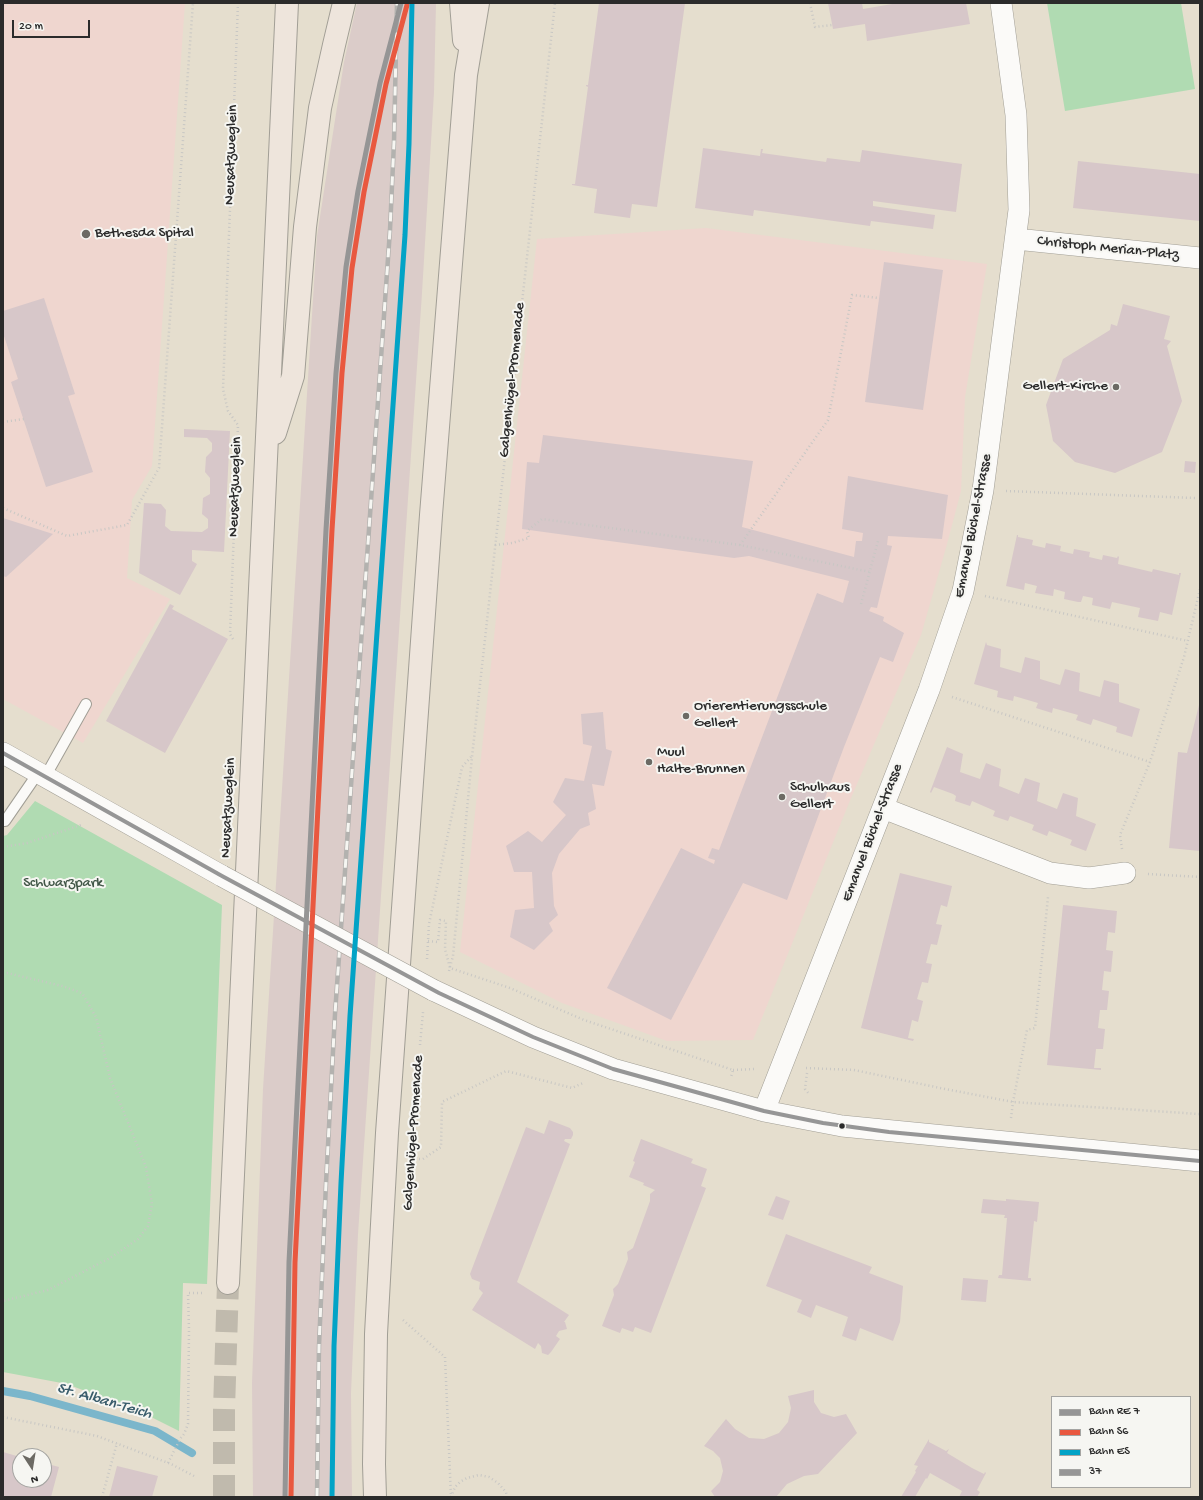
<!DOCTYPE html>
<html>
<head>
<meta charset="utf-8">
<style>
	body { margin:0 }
	#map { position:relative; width:1203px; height:1500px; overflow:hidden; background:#e5dece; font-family:"Gochi Hand",sans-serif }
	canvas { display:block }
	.frame { position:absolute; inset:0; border:4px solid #2b2b2b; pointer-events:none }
	.legend { position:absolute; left:1051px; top:1396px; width:140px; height:92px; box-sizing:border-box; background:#f6f6f2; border:1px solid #a5a5a2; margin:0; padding:5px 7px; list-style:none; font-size:12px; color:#2b2b2b }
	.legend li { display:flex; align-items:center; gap:8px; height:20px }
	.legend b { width:20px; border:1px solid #a5a5a2 }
	.north { position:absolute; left:12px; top:1448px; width:40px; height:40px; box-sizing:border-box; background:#f6f6f2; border:1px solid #a5a5a2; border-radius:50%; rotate:168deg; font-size:11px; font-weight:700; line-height:16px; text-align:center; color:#2b2b2b }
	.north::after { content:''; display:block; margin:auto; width:14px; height:18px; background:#6c6a64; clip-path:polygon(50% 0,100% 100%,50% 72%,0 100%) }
	.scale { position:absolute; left:12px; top:20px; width:78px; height:18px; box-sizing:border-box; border:2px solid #2b2b2b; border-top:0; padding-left:5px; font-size:12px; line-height:14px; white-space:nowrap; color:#2b2b2b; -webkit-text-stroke:3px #f6f6f2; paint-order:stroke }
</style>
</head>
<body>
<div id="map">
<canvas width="1203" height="1500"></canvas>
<div class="frame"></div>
<ul class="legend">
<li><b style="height:5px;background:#959595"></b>Bahn RE 7</li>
<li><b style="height:5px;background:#e9583f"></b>Bahn S6</li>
<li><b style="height:5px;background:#02a3c6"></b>Bahn ES</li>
<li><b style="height:5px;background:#969696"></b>37</li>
</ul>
<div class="north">N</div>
<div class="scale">20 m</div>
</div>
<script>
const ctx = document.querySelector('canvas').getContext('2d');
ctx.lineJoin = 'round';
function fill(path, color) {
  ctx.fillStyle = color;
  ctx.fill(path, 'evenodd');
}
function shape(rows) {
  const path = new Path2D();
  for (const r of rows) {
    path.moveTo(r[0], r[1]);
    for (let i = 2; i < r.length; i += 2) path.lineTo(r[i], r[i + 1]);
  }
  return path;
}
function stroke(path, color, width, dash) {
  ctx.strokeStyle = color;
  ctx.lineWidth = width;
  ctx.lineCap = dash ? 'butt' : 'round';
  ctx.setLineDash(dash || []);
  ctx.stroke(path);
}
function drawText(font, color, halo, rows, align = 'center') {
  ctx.font = font + ' "Gochi Hand",sans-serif';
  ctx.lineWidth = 4;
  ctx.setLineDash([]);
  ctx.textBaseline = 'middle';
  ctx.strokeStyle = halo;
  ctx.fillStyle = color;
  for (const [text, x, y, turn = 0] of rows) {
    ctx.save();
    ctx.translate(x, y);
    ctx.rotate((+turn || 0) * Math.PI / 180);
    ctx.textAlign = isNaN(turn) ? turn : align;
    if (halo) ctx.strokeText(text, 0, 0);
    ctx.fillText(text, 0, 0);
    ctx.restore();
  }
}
fill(shape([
	[3,3,185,3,152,466,132,500,127,578,170,599,83,743,3,699],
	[706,228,987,264,965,397,961,491,947,544,921,635,851,798,753,1040,667,1041,562,1003,460,952,537,239]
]), '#efd6cf');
fill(shape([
	[357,3,436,3,434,92,422,293,358,1234,351,1393,352,1497,253,1497,252,1383,263,1089,317,236,344,62]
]), '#dbccc9');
fill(shape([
	[1047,3,1181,3,1195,89,1065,111],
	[35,801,222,905,207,1284,183,1283,179,1431,145,1414,67,1384,3,1372,3,836,7,835]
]), '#b0dbb2');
stroke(shape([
	[3,1391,30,1396,155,1431,192,1453]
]), '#7bb6cb', 8);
fill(shape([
	[599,3,685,3,657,207,632,204,630,218,594,213,597,189,572,185,572,184,575,184,588,87,586,86,586,85,588,85],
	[828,3,862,3,863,9,898,3,966,3,970,24,867,41,865,24,833,29],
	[703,148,760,156,761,149,763,149,762,153,826,162,827,158,860,162,862,150,962,164,956,212,873,201,873,206,935,215,933,229,871,221,870,226,754,210,753,216,695,208],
	[1078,161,1200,174,1200,221,1073,208],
	[884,262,943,270,923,410,865,402],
	[44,298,75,394,68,396,93,472,46,487,11,382,18,379,3,333,3,311],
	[1123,304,1170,316,1164,339,1171,341,1167,346,1182,401,1162,452,1115,473,1075,462,1053,441,1046,405,1063,359,1110,330,1111,324,1117,326],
	[184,429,230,431,224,552,192,550,192,561,197,564,180,595,139,573,144,503,161,504,166,510,165,526,171,531,202,532,208,528,208,519,202,514,203,498,210,494,210,478,205,472,206,457,212,451,212,443,207,438,184,437],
	[543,435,753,461,742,527,854,557,856,541,862,541,863,533,842,529,848,476,948,495,942,539,888,536,887,545,892,546,877,608,871,607,869,611,884,617,883,621,904,633,893,662,880,657,844,747,787,900,743,883,671,1020,607,988,681,848,714,864,715,860,708,858,712,848,719,850,817,593,843,603,849,581,749,556,734,558,522,529,527,462,539,463],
	[1185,461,1196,462,1195,473,1184,472],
	[3,518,53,534,6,577,3,576],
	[1017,535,1018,535,1018,537,1033,540,1032,545,1045,548,1046,543,1061,546,1060,551,1073,554,1074,549,1090,552,1089,557,1102,560,1103,555,1117,558,1118,556,1119,557,1118,564,1152,572,1153,569,1179,575,1179,573,1181,573,1172,615,1160,612,1158,621,1138,617,1140,608,1112,602,1110,609,1092,605,1093,598,1083,596,1081,602,1078,602,1064,599,1065,592,1054,589,1053,596,1035,593,1037,586,1025,583,1024,590,1006,586],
	[170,604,174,606,172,609,228,639,165,753,106,721],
	[986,642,987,645,1001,649,1000,667,1021,673,1025,657,1040,661,1040,679,1060,685,1065,669,1080,673,1079,691,1100,697,1104,680,1119,684,1119,702,1140,709,1132,737,1116,732,1117,727,1093,719,1091,725,1076,720,1078,715,1053,708,1052,713,1036,708,1038,703,1014,696,1013,701,997,697,998,691,974,684],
	[1199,705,1200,851,1169,848,1178,752,1187,753],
	[603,712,606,749,612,751,604,786,592,784,596,809,588,813,590,825,580,829,559,854,552,873,554,906,558,915,549,923,553,931,534,950,510,937,515,910,534,908,532,872,514,872,506,846,528,831,542,842,566,815,553,802,565,778,584,781,592,746,583,744,581,714],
	[947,747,963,754,960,772,980,779,986,763,1001,769,999,786,1019,794,1025,778,1040,783,1037,801,1057,809,1063,793,1078,798,1076,816,1096,824,1086,851,1070,845,1072,840,1049,831,1047,836,1032,830,1034,825,1010,816,1008,821,993,816,995,811,972,801,970,806,955,801,956,796,953,794,934,787,931,793,930,792],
	[900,873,952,886,947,907,941,905,936,924,942,925,937,945,931,944,926,963,932,964,928,983,922,982,917,999,923,1001,918,1022,912,1020,908,1038,914,1039,913,1041,861,1028],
	[1063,905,1117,911,1115,933,1108,932,1106,950,1113,951,1111,972,1104,971,1102,990,1109,991,1107,1010,1100,1010,1098,1028,1105,1029,1103,1049,1096,1049,1094,1068,1101,1068,1101,1070,1047,1065],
	[549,1120,570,1128,573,1132,573,1135,571,1139,565,1139,564,1141,570,1144,517,1282,569,1315,564,1322,565,1322,567,1329,559,1331,556,1336,560,1339,551,1352,548,1355,542,1353,541,1346,538,1343,535,1349,472,1310,483,1293,479,1289,480,1282,472,1279,470,1274,526,1127,544,1134],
	[641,1139,693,1159,691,1163,707,1169,701,1186,706,1188,651,1333,635,1327,633,1332,622,1328,620,1333,602,1326,614,1295,613,1289,618,1284,628,1259,627,1252,633,1248,650,1201,650,1194,655,1190,643,1185,644,1183,629,1177,635,1162,633,1161],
	[776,1196,790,1201,783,1220,768,1215],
	[983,1199,1006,1201,1006,1199,1039,1202,1037,1222,1034,1221,1028,1278,1031,1278,1031,1281,998,1278,999,1275,1002,1275,1007,1218,1004,1218,1005,1215,981,1213],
	[786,1234,872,1267,869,1273,903,1286,900,1322,893,1341,860,1328,856,1341,842,1336,848,1317,816,1305,811,1318,797,1312,802,1300,766,1286],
	[963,1278,988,1280,986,1302,961,1300],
	[814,1390,814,1402,821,1413,834,1417,846,1414,857,1433,818,1474,804,1476,787,1484,776,1497,715,1497,711,1491,720,1482,723,1471,720,1458,713,1451,704,1446,726,1419,735,1429,749,1438,764,1439,779,1433,788,1422,791,1408,788,1396],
	[929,1439,929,1442,946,1451,949,1449,947,1453,972,1468,984,1474,985,1472,986,1473,977,1490,980,1492,977,1497,959,1497,962,1491,930,1473,927,1479,926,1478,915,1497,901,1497,916,1472,915,1471,918,1466,914,1465],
	[3,1452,20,1457,20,1480,44,1480,44,1463,59,1467,51,1497,3,1497],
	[117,1466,158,1476,152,1497,109,1497]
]), '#d7c7c9');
stroke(shape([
	[224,1497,224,1410,228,1283]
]), '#c0baad', 22, [22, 11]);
const service = shape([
	[45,777,86,704],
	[3,821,5,821,38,773]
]);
const minor = shape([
	[1016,239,1200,258],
	[3,753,222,876],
	[883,808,1050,873,1089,878,1125,873],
	[433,990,533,1037,613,1069,764,1111,842,1126,1200,1161],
	[764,1111,929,690,963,591,983,490,1019,210,1016,115,1001,3]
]);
const motorway = shape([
	[461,3,464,40],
	[275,433,293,376,305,227,320,108,334,45,344,3],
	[228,1283,287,3],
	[375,1497,374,1464,376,1334,387,1133,431,515,466,75,478,3]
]);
stroke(service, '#a19e95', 12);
stroke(minor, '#a19e95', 22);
stroke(motorway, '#a19e95', 24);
stroke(shape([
	[810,3,815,27,832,25],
	[3,422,24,419],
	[1006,491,1195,498],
	[3,508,67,536,127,525,159,468,193,3],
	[495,545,512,543,529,538,527,531,542,519,740,545,870,572],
	[740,545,828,420,852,295,879,298],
	[985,596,1188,641],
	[861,604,878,541],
	[233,639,230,634,238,425,228,411,223,389,238,3],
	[952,697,1150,762],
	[3,847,27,843,81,825],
	[1122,849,1120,835,1150,762,1184,657,1200,589],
	[1148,874,1200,877],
	[428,941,438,942,440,920,446,921,445,949,450,968,510,988,584,1020,733,1070,731,1077],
	[427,959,429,924,462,767,471,757],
	[449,971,453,956,472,757,555,3],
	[3,974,7,973,62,986,82,993,96,1017,110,1078,146,1167,152,1204,148,1226,138,1239,110,1258,48,1290,3,1301],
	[420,1045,423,1012],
	[806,1068,854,1070,945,1089,1013,1102,1200,1114],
	[733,1070,755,1069],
	[807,1073,805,1089,809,1094],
	[1011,1118,1013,1102,1027,1030,1035,1028,1048,897],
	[411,1159,423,1159,441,1147,442,1102,506,1071,572,1088,583,1083],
	[3,1417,97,1436,171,1464,194,1476],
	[168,1463,180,1439,184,1434,188,1424,189,1329,188,1293,203,1293],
	[102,1497,117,1443],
	[451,1497,455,1487,460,1482,467,1478,479,1475,489,1477,498,1483,506,1492,507,1497]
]), '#c8c7c4', 2.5, [1, 3]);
stroke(service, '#fbfaf8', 10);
stroke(minor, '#fbfaf8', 21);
stroke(motorway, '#eee5dc', 22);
const rail = shape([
	[317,1497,319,1346,326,1183,335,1014,390,230,394,142,397,3]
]);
stroke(rail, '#b3b2af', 4.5);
stroke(rail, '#f6f6f2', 3, [9]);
const minorBridge = shape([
	[222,876,433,990]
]);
stroke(minorBridge, '#a19e95', 22, []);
stroke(shape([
	[403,1320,445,1357,451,1497]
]), '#c8c7c4', 2.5, [1, 3]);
stroke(minorBridge, '#fbfaf8', 21);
stroke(shape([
	[3,753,222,876,439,993,533,1037,613,1069,764,1111,823,1123,889,1132,1200,1161]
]), '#969696', 4);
stroke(shape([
	[285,1497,289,1262,326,530,336,373,346,267,358,191,380,83,401,3]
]), '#959595', 5);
stroke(shape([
	[291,1497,295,1262,332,530,342,373,352,268,364,192,386,84,407,5]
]), '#e9583f', 5);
stroke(shape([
	[332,1497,334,1346,341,1183,350,1016,405,235,409,144,412,3]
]), '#02a3c6', 5);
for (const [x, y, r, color] of [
	[86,234,5,"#6c6a64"],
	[1116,387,4,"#6c6a64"],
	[686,716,4,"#6c6a64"],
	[649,762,4,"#6c6a64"],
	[782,797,4,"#6c6a64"],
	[842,1126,3.5,"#2b2b2b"]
]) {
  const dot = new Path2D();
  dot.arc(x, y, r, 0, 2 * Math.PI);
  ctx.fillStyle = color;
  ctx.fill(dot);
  stroke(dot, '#f6f6f2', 1.5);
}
drawText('15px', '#2b2b2b', '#f6f6f2', [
	["Neusatzweglein",232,155,-88],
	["Christoph Merian-Platz",1108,249,6],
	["Galgenhügel-Promenade",513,380,-84],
	["Neusatzweglein",236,487,-88],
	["Emanuel Büchel-Strasse",974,526,-79],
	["Neusatzweglein",229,808,-87],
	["Emanuel Büchel-Strasse",873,833,-69],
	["Galgenhügel-Promenade",414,1133,-86]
]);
drawText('15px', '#2b2b2b', '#f6f6f2', [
	["Bethesda Spital",95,234],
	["Gellert-Kirche",1108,387,"right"],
	["Orierentierungsschule",694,707],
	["Gellert",694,724],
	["Muul",657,753],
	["Halte-Brunnen",657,770],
	["Schulhaus",790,788],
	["Gellert",790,805]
], 'left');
drawText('15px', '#415647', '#f6f6f2', [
	["Schwarzpark",63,884]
]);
drawText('italic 16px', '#395c6b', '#f6f6f2', [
	["St. Alban-Teich",104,1402,16]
]);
</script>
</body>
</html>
